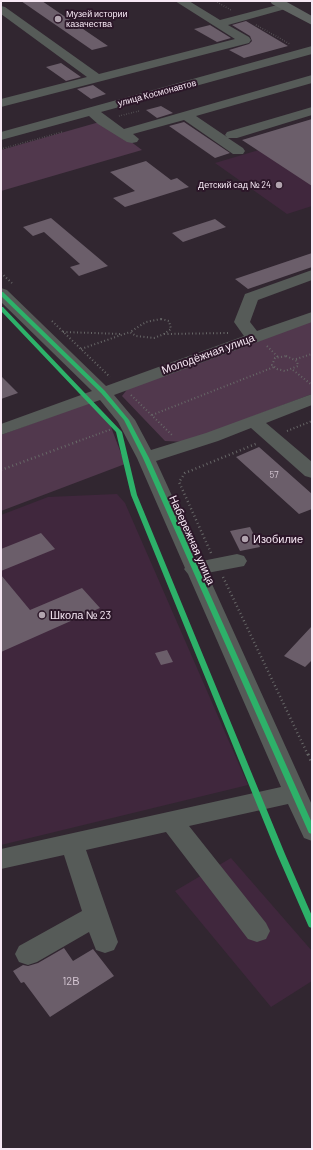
<!DOCTYPE html>
<html>
<head>
<meta charset="utf-8">
<style>
	body { margin:0 }
	#map { position:relative; width:313px; height:1150px; overflow:hidden; background:#312630; font-family:Barlow,sans-serif }
	canvas { display:block }
	.frame { position:absolute; inset:0; border:2px solid #f7e8f4; pointer-events:none }
</style>
</head>
<body>
<div id="map">
<canvas width="313" height="1150"></canvas>
<div class="frame"></div>
</div>
<script>
const ctx = document.querySelector('canvas').getContext('2d');
ctx.lineJoin = 'round';
function fill(path, color) {
  ctx.fillStyle = color;
  ctx.fill(path, 'evenodd');
}
function shape(rows) {
  const path = new Path2D();
  for (const r of rows) {
    path.moveTo(r[0], r[1]);
    for (let i = 2; i < r.length; i += 2) path.lineTo(r[i], r[i + 1]);
  }
  return path;
}
function stroke(path, color, width, dash) {
  ctx.strokeStyle = color;
  ctx.lineWidth = width;
  ctx.lineCap = dash ? 'butt' : 'round';
  ctx.setLineDash(dash || []);
  ctx.stroke(path);
}
function drawText(font, color, halo, rows, align = 'center') {
  ctx.font = font + ' Barlow,sans-serif';
  ctx.lineWidth = 4;
  ctx.setLineDash([]);
  ctx.textBaseline = 'middle';
  ctx.strokeStyle = halo;
  ctx.fillStyle = color;
  for (const [text, x, y, turn = 0] of rows) {
    ctx.save();
    ctx.translate(x, y);
    ctx.rotate((+turn || 0) * Math.PI / 180);
    ctx.textAlign = isNaN(turn) ? turn : align;
    if (halo) ctx.strokeText(text, 0, 0);
    ctx.fillText(text, 0, 0);
    ctx.restore();
  }
}
fill(shape([
	[296,139,312,149,312,206,287,214,215,163],
	[117,494,125,503,248,785,1,845,1,515,48,497],
	[231,858,312,951,312,981,271,1007,175,891]
]), '#40273d');
fill(shape([
	[103,121,142,150,1,191,1,150],
	[312,318,312,394,186,442,165,441,122,396,129,387],
	[90,402,108,419,125,464,1,511,1,435]
]), '#51384d');
fill(shape([
	[21,1,42,1,108,46,92,50],
	[246,21,288,46,244,58,229,50,249,44,252,41,250,36,232,25],
	[210,25,231,38,217,42,194,29],
	[61,63,81,77,66,81,46,67],
	[93,85,106,94,91,99,77,89],
	[161,106,173,113,157,118,146,110],
	[312,119,312,186,242,140],
	[184,122,230,153,215,158,169,126],
	[146,161,171,180,177,178,189,187,125,207,113,198,135,191,110,172],
	[51,218,108,266,79,276,70,267,80,264,44,232,33,236,23,227],
	[215,219,226,227,183,242,172,233],
	[312,253,312,267,248,289,235,279],
	[1,376,18,393,1,399],
	[259,447,312,494,312,509,299,514,236,457],
	[250,527,260,547,240,551,230,531],
	[41,533,55,549,1,571,1,549],
	[1,575,30,610,82,588,100,608,1,652],
	[312,626,312,660,305,667,284,656],
	[167,650,173,662,161,665,155,653],
	[64,948,73,961,93,949,114,976,50,1017,24,982,21,983,13,971,23,965,28,966,38,963]
]), '#6b5e6a');
stroke(shape([
	[215,1,231,10],
	[310,1,312,2],
	[256,25,290,44],
	[119,116,139,111],
	[1,149,62,132]
]), '#676767', 1.5, [0.5, 2]);
stroke(shape([
	[1,273,12,283],
	[161,319,169,321,171,329,164,334,154,338,136,336,130,332,146,322,161,319],
	[52,321,110,377],
	[63,332,122,334],
	[164,334,229,333],
	[267,346,278,357],
	[81,349,130,332],
	[286,356,297,361,298,366,285,371,277,369,272,365,275,358,286,356],
	[296,359,312,354],
	[293,370,312,385],
	[131,395,173,436],
	[152,415,274,367],
	[287,431,312,421],
	[76,442,112,429]
]), '#676767', 2, [1, 2.5]);
stroke(shape([
	[1,470,79,441],
	[211,553,179,482,185,473,258,443],
	[223,577,308,755]
]), '#676767', 2.5, [1, 3]);
stroke(shape([
	[308,754,312,763]
]), '#676767', 3, [1.5, 4]);
fill(shape([
	[175,1,189,1,220,20,285,3,289,4,291,6,289,8,228,25,249,37,251,40,249,43,1,107,1,99,87,77,1,14,1,6,5,7,99,74,235,39,175,1],
	[312,46,312,54,101,112,124,129,312,75,312,83,196,116,227,137,225,135,227,132,312,107,312,115,237,138,228,138,243,148,245,151,243,154,233,154,184,120,133,134,139,139,137,142,132,143,127,142,98,124,89,116,1,140,1,132,312,46],
	[312,270,312,280,258,300,250,322,257,331,312,312,312,322,114,395,135,420,151,450,206,433,312,394,312,405,266,423,312,462,312,478,305,476,251,428,218,441,156,461,202,561,237,554,244,556,247,561,244,566,207,573,312,805,312,841,304,838,288,804,189,826,266,923,270,931,266,939,257,942,248,939,166,832,86,850,118,942,114,950,105,953,96,950,89,932,37,962,28,965,19,962,15,954,19,946,82,911,64,855,1,869,1,849,281,787,188,574,184,569,185,568,137,458,118,422,100,400,1,435,1,424,92,391,1,302,1,288,7,290,106,386,244,336,234,322,245,294,312,270]
]), '#565b58');
fill(shape([
	[270,1,285,1,312,16,312,25,272,4,270,1]
]), '#5f6361');
fill(shape([
	[1,292,3,292,105,391,129,420,149,458,312,823,312,834,309,833,308,831,143,458,124,420,101,393,1,296,1,292],
	[1,307,3,307,122,432,137,495,285,854,312,916,312,928,309,927,308,925,277,854,131,495,116,432,1,311,1,307]
]), '#2db169');
for (const [x, y, r, color] of [
	[58,19,4,"#b2a4af"],
	[279,185,4,"#b2a4af"],
	[245,539,4,"#b2a4af"],
	[42,615,4,"#b2a4af"]
]) {
  const dot = new Path2D();
  dot.arc(x, y, r, 0, 2 * Math.PI);
  ctx.fillStyle = color;
  ctx.fill(dot);
  stroke(dot, '#2c1729', 1.5);
}
drawText('9px', '#f7e8f4', '#2c1729', [
	["Музей истории",66,14],
	["казачества",66,24],
	["Детский сад № 24",271,185,"right"]
], 'left');
drawText('9px', '#f7e8f4', '#2c1729', [
	["улица Космонавтов",157,93,-15]
]);
drawText('9px', '#d4c6d2', null, [
	["57",274,475]
]);
drawText('11px', '#f7e8f4', '#2c1729', [
	["Молодёжная улица",208,354,-20],
	["Набережная улица",192,540,66]
]);
drawText('11px', '#f7e8f4', '#2c1729', [
	["Изобилие",253,539],
	["Школа № 23",50,615]
], 'left');
drawText('11px', '#d4c6d2', null, [
	["12В",71,981]
]);
</script>
</body>
</html>
